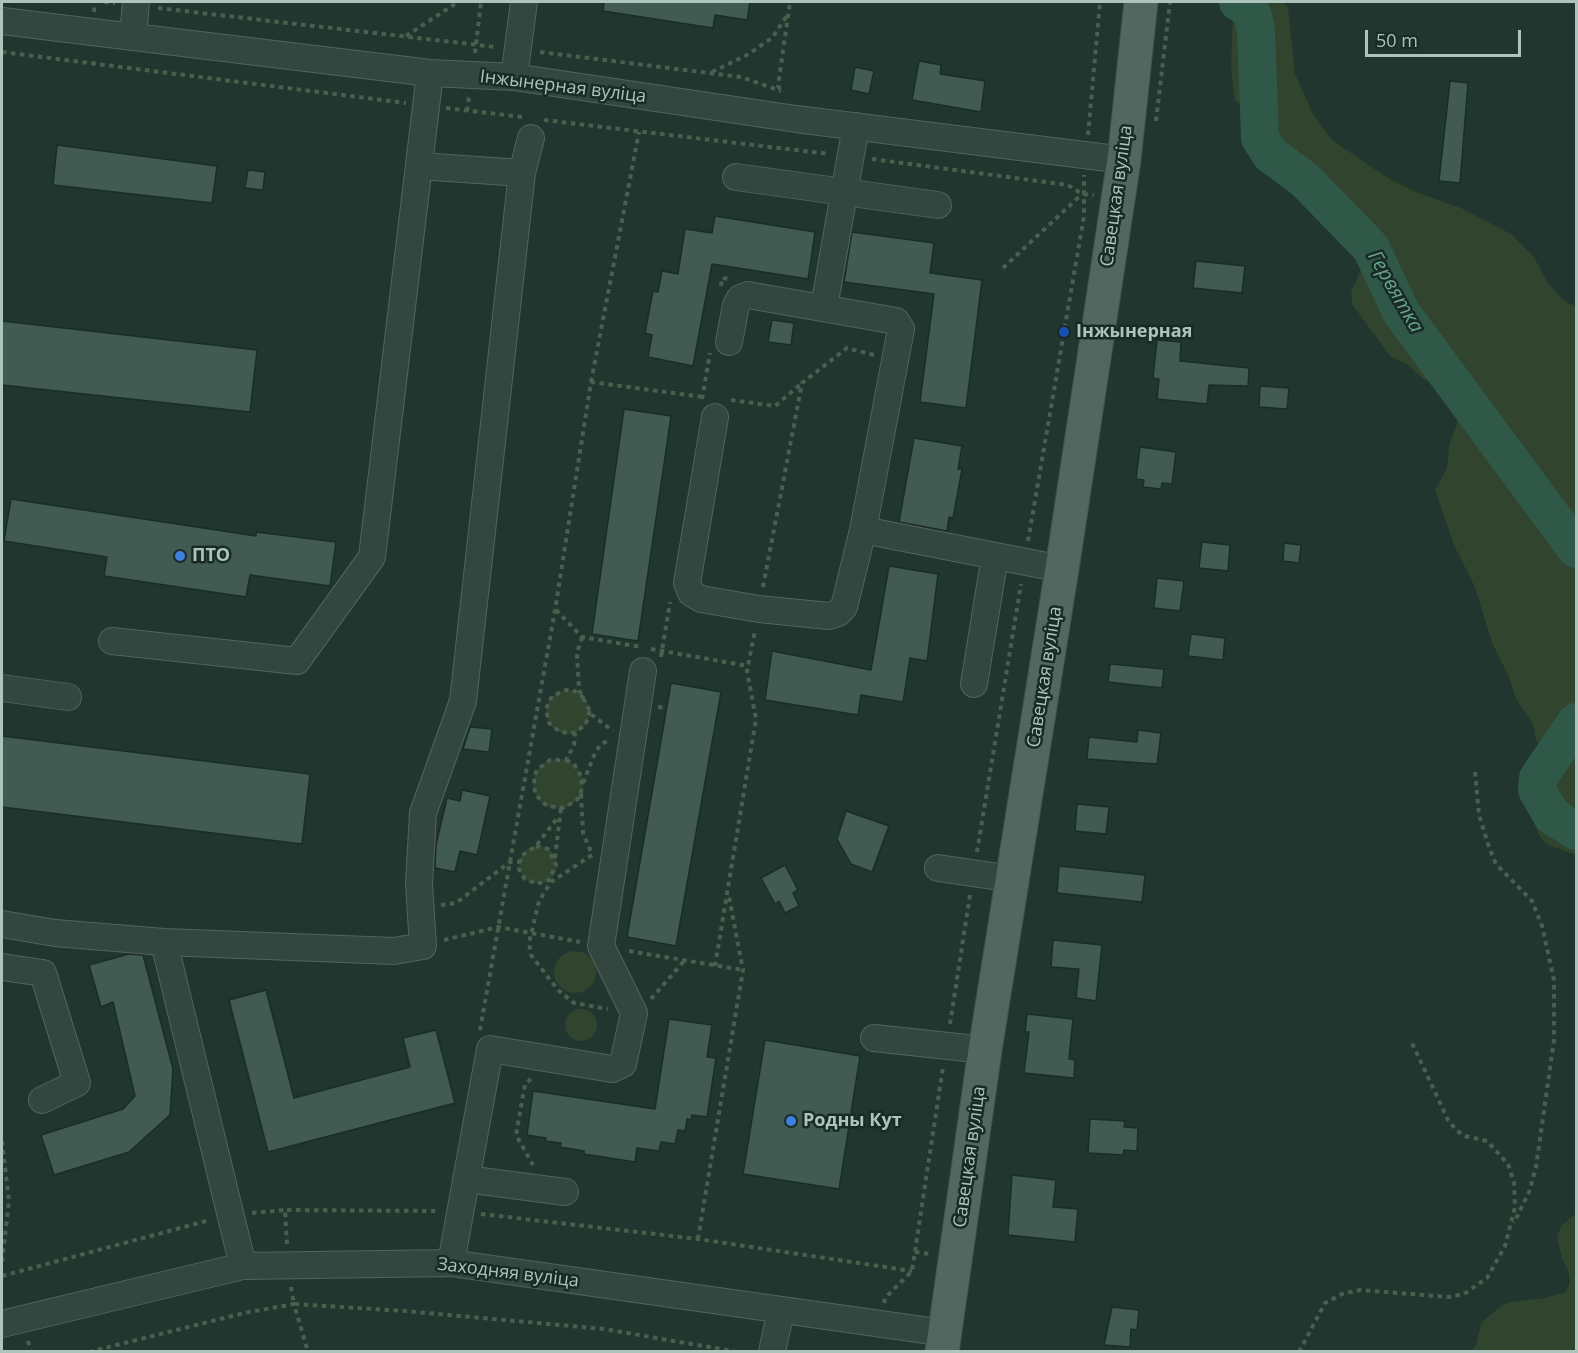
<!DOCTYPE html>
<html>
<head>
<meta charset="utf-8">
<style>
	body { margin:0 }
	#map { position:relative; width:1578px; height:1353px; overflow:hidden; background:#20362e; font-family:"Open Sans",sans-serif }
	canvas { display:block }
	.frame { position:absolute; inset:0; border:3px solid #adc4bc; pointer-events:none }
	.scale { position:absolute; left:1365px; top:30px; width:156px; height:27px; box-sizing:border-box; border:3px solid #adc4bc; border-top:0; padding-left:8px; font-size:18px; line-height:21px; white-space:nowrap; color:#adc4bc; -webkit-text-stroke:4px #192b25; paint-order:stroke }
</style>
</head>
<body>
<div id="map">
<canvas width="1578" height="1353"></canvas>
<div class="frame"></div>
<div class="scale">50 m</div>
</div>
<script>
const ctx = document.querySelector('canvas').getContext('2d');
ctx.lineJoin = 'round';
function fill(path, color) {
  ctx.fillStyle = color;
  ctx.fill(path, 'evenodd');
}
function shape(rows) {
  const path = new Path2D();
  for (const r of rows) {
    if (r.length === 3) {
      path.moveTo(r[0] + r[2], r[1]);
      path.arc(r[0], r[1], r[2], 0, 2 * Math.PI);
      continue;
    }
    path.moveTo(r[0], r[1]);
    for (let i = 2; i < r.length; i += 2) path.lineTo(r[i], r[i + 1]);
  }
  return path;
}
function stroke(path, color, width, dash) {
  ctx.strokeStyle = color;
  ctx.lineWidth = width;
  ctx.lineCap = dash ? 'butt' : 'round';
  ctx.setLineDash(dash || []);
  ctx.stroke(path);
}
function drawText(font, color, halo, rows, align = 'center') {
  ctx.font = font + ' "Open Sans",sans-serif';
  ctx.lineWidth = 5;
  ctx.setLineDash([]);
  ctx.textBaseline = 'middle';
  ctx.strokeStyle = halo;
  ctx.fillStyle = color;
  for (const [text, x, y, turn = 0] of rows) {
    ctx.save();
    ctx.translate(x, y);
    ctx.rotate((+turn || 0) * Math.PI / 180);
    ctx.textAlign = isNaN(turn) ? turn : align;
    if (halo) ctx.strokeText(text, 0, 0);
    ctx.fillText(text, 0, 0);
    ctx.restore();
  }
}
fill(shape([
	[1242,2,1282,2,1288,7,1295,74,1313,114,1332,140,1388,178,1418,193,1461,208,1511,234,1534,257,1549,285,1565,301,1576,307,1576,855,1548,845,1540,837,1536,827,1539,792,1548,770,1545,759,1535,737,1534,726,1516,699,1509,677,1493,645,1474,585,1454,545,1435,490,1447,468,1449,446,1461,412,1460,401,1455,392,1423,379,1407,364,1390,356,1352,304,1351,292,1365,260,1365,235,1359,226,1317,210,1309,197,1307,186,1287,157,1274,131,1265,123,1255,119,1235,100,1231,69,1233,11],
	[568,712,22],
	[558,784,25],
	[538,865,19],
	[575,972,21],
	[581,1025,16],
	[1576,1213,1576,1351,1471,1351,1476,1346,1481,1323,1501,1306,1510,1302,1545,1298,1566,1292,1570,1281,1568,1270,1562,1259,1557,1237,1561,1226]
]), '#30442e');
stroke(shape([
	[1238,2,1243,3,1253,16,1256,31,1260,138,1270,154,1305,180,1371,248,1401,312,1576,549],
	[1576,722,1538,778,1537,790,1552,816,1576,831]
]), '#2f5849', 38);
const building = shape([
	[604,2,750,2,747,20,715,15,713,28,603,11,604,2],
	[919,61,941,65,940,74,985,81,981,112,912,100,919,61],
	[855,67,874,71,869,94,851,90,855,67],
	[1450,81,1468,83,1460,183,1439,181,1450,81],
	[57,145,217,166,212,203,53,185,57,145],
	[248,170,265,172,263,190,245,188,248,170],
	[715,216,815,232,808,279,712,264,693,366,648,357,652,335,645,333,653,291,658,292,662,271,678,274,685,229,712,233,715,216],
	[852,232,934,243,930,273,982,280,966,408,920,402,934,294,844,282,852,232],
	[1196,261,1245,266,1242,293,1193,288,1196,261],
	[772,320,794,323,791,345,768,342,772,320],
	[2,321,257,350,250,412,2,385,2,321],
	[1157,340,1181,342,1180,361,1249,368,1248,386,1209,385,1207,404,1157,399,1159,379,1153,378,1157,340],
	[1260,386,1289,388,1287,409,1259,407,1260,386],
	[624,409,671,416,638,641,592,634,624,409],
	[914,438,962,446,958,469,962,469,953,518,949,517,947,531,899,522,914,438],
	[1140,447,1176,452,1172,484,1162,483,1161,489,1143,487,1144,480,1136,479,1140,447],
	[11,499,256,536,256,532,336,542,330,586,250,575,246,597,104,576,107,557,4,541,11,499],
	[1202,542,1230,545,1228,571,1199,568,1202,542],
	[1284,543,1301,545,1299,563,1283,561,1284,543],
	[889,566,938,574,927,661,910,658,903,702,861,695,858,715,765,700,772,651,871,670,889,566],
	[1157,578,1184,581,1180,611,1154,608,1157,578],
	[1191,634,1225,638,1223,660,1188,656,1191,634],
	[1110,664,1164,669,1162,688,1108,682,1110,664],
	[671,683,721,692,676,946,627,937,671,683],
	[470,727,492,729,489,752,463,749,470,727],
	[1138,730,1161,733,1157,764,1087,759,1089,737,1137,742,1138,730],
	[2,736,310,774,302,844,2,807,2,736],
	[462,790,490,796,477,855,460,851,455,872,435,868,436,845,447,798,460,801,462,790],
	[1077,804,1109,807,1106,834,1075,831,1077,804],
	[846,811,889,826,872,872,851,864,837,839,846,811],
	[785,865,798,890,793,893,799,906,785,913,779,901,775,904,761,878,785,865],
	[1059,866,1145,875,1142,902,1057,893,1059,866],
	[1053,940,1102,945,1096,1001,1076,998,1079,969,1051,967,1053,940],
	[129,954,143,955,173,1069,170,1115,129,1152,54,1175,41,1135,123,1109,135,1096,113,1002,101,1007,89,965,129,954],
	[266,990,294,1098,410,1067,403,1038,436,1030,455,1103,268,1152,229,1000,266,990],
	[1027,1014,1073,1019,1069,1059,1075,1060,1074,1078,1024,1073,1029,1032,1025,1032,1027,1014],
	[669,1019,712,1025,707,1057,716,1058,707,1117,692,1115,691,1120,687,1119,685,1131,678,1130,675,1144,661,1142,659,1151,637,1148,635,1162,584,1154,584,1151,560,1147,561,1143,545,1141,546,1138,527,1135,533,1091,655,1109,669,1019],
	[765,1040,860,1056,839,1189,743,1174,765,1040],
	[1090,1119,1125,1121,1124,1127,1138,1128,1137,1151,1124,1150,1123,1155,1088,1153,1090,1119],
	[1012,1175,1056,1180,1053,1207,1078,1209,1075,1242,1008,1235,1012,1175],
	[1112,1307,1139,1310,1137,1330,1131,1329,1130,1347,1104,1345,1112,1307]
]);
fill(building, '#415b52');
stroke(building, '#1b2d27', 1.5);
const minor = shape([
	[2,21,430,73,514,77,796,119,1124,160],
	[133,37,136,2],
	[514,77,524,2],
	[419,166,522,173],
	[736,177,938,205],
	[824,307,856,126],
	[729,342,736,305,740,298,748,295,896,321,901,329,863,530,1062,569],
	[715,417,687,583,691,593,701,599,759,609,829,616,838,613,844,607,863,530],
	[112,641,297,661,372,557,430,73],
	[974,684,995,556],
	[2,688,68,697],
	[938,868,1013,879],
	[2,924,55,933,164,942,394,951,423,946,419,884,423,813,463,701,522,173,531,138],
	[164,942,243,1266],
	[2,967,43,973,77,1083,42,1100],
	[874,1038,985,1050],
	[466,1179,565,1192],
	[451,1263,490,1049,612,1069,623,1064,634,1013,601,946,643,671],
	[2,1324,243,1266,451,1263,945,1333],
	[772,1352,781,1310]
]);
const major = shape([
	[942,1352,985,1050,1062,569,1124,160,1141,2]
]);
stroke(minor, '#51655e', 28);
stroke(major, '#40534c', 35);
stroke(shape([
	[104,2,115,3],
	[158,8,496,47],
	[94,12,95,2],
	[406,36,458,2],
	[2,52,406,103],
	[540,52,741,77,781,91],
	[475,53,481,2],
	[712,72,747,55,772,38,788,14],
	[780,89,778,86,790,2],
	[446,108,522,117],
	[467,111,469,97],
	[544,120,829,154],
	[1156,121,1170,2],
	[1088,135,1100,2],
	[872,159,1068,185,1082,194,1094,195],
	[1003,268,1081,195],
	[721,286,722,278,729,279],
	[591,382,639,132],
	[702,399,710,353],
	[731,400,775,406,802,383],
	[1028,541,1084,216,1084,175],
	[763,587,802,383,847,348,874,355],
	[556,610,582,637,641,647],
	[582,637,577,653,579,690,592,715,613,731],
	[651,649,748,666],
	[661,657,670,602],
	[584,698,573,690,566,690,552,696,546,709,549,723,560,732,575,733,586,724,590,710],
	[658,707,667,708],
	[566,760,574,764,582,778,581,793,577,800,563,808,547,806,535,794,534,777,537,770,550,760,566,760,574,745,575,733],
	[1475,772,1479,815,1489,847,1496,864,1532,901,1542,926,1554,980,1554,1040,1536,1167,1529,1192,1514,1223],
	[583,783,595,753,601,744,610,740],
	[581,794,583,833,592,854],
	[536,846,548,849,556,865,549,880,537,884,525,879,522,875,519,869,521,856,536,846,558,817],
	[977,852,1021,584],
	[592,855,551,882,539,901,529,943,531,955,558,990,574,1003,608,1009],
	[555,858,561,808],
	[441,905,456,903,510,862,519,862],
	[444,940,498,927,580,942],
	[629,951,743,970],
	[715,966,756,719,747,671,755,630],
	[651,999,684,961],
	[950,1024,970,895],
	[480,1030,555,610,591,382,703,397],
	[531,1079,525,1084,516,1135,533,1165],
	[2,1141,9,1201,2,1262],
	[252,1213,285,1210],
	[481,1214,698,1239,912,1271],
	[698,1239,743,970,729,897],
	[287,1244,285,1210,438,1211],
	[915,1252,930,1254],
	[2,1276,210,1220],
	[291,1287,294,1304,405,1311,604,1329,738,1352],
	[884,1303,885,1298,912,1271,943,1067],
	[28,1341,31,1352],
	[89,1352,244,1313,294,1304,308,1352],
	[1299,1352,1325,1303,1342,1294,1360,1290,1449,1297,1464,1294,1487,1278,1505,1246,1515,1207,1514,1182,1508,1164,1487,1141,1465,1136,1457,1131,1448,1120,1412,1043]
]), '#4a604f', 4, [4.5, 4.5]);
stroke(minor, '#334740', 26);
stroke(major, '#51675f', 33);
for (const [x, y, r, color] of [
	[1064,332,6,"#1a4fb4"],
	[180,556,6,"#3f7fe0"],
	[791,1121,6,"#3f7fe0"]
]) {
  const dot = new Path2D();
  dot.arc(x, y, r, 0, 2 * Math.PI);
  ctx.fillStyle = color;
  ctx.fill(dot);
  stroke(dot, '#192b25', 2);
}
drawText('18px', '#adc4bc', '#192b25', [
	["Інжынерная вуліца",563,87,7],
	["Савецкая вуліца",1117,196,-82],
	["Савецкая вуліца",1045,677,-81],
	["Савецкая вуліца",970,1157,-82],
	["Заходняя вуліца",508,1273,7]
]);
drawText('bold 18px', '#adc4bc', '#192b25', [
	["Інжынерная",1076,332],
	["ПТО",192,556],
	["Родны Кут",803,1121]
], 'left');
drawText('italic 20px', '#66a38c', '#192b25', [
	["Гервятка",1395,292,60]
]);
</script>
</body>
</html>
